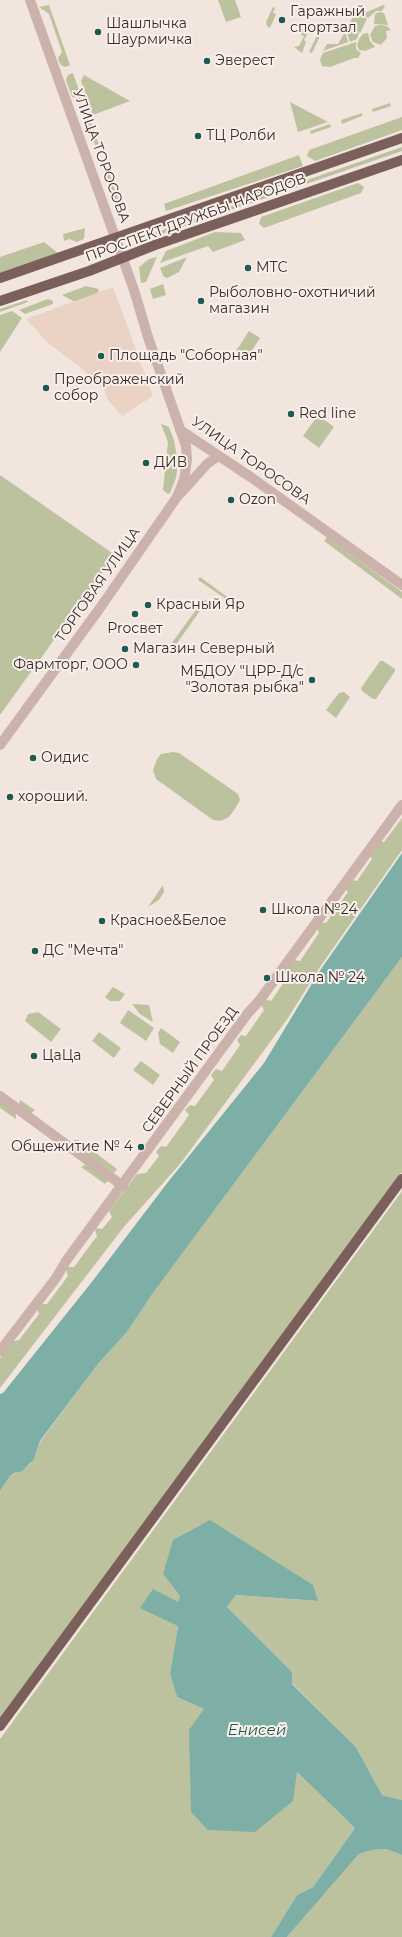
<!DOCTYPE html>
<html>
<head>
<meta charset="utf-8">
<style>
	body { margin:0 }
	canvas { display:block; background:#f2e5de }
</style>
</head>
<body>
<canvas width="402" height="1937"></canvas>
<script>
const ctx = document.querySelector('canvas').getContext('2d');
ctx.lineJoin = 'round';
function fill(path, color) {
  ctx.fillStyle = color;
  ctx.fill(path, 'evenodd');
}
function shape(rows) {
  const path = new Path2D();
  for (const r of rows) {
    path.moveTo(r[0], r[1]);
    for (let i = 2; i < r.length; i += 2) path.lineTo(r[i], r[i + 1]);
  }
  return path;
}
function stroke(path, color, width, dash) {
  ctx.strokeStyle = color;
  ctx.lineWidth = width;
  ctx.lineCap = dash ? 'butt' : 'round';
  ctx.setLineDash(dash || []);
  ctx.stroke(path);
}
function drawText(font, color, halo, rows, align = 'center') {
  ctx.font = font + ' Montserrat,sans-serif';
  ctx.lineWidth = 4;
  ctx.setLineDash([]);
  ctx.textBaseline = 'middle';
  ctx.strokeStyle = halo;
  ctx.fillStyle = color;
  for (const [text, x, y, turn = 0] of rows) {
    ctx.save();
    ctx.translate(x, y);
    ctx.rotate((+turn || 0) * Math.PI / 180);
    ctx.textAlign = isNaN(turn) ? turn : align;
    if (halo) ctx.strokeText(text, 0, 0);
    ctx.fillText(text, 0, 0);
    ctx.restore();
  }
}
fill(shape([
	[218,0,235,0,241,17,226,22],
	[49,5,70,65,66,67,62,66,59,62,58,58,62,52,49,14,39,7],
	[383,5,385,6,382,11,376,11,368,18,360,14,367,19,360,33,348,26,357,9,367,12],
	[273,7,275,8,273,13,276,14,270,28,267,26,266,22],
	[379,12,384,13,388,25,374,24,375,14],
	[306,23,312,26,304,40,306,42,302,53,294,47,299,46,304,36,300,34],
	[380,25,387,26,391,30,386,31,387,38,381,45,373,42,370,35,375,26],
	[321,27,328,29,321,34,312,53,309,52],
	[347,28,359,33,357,39,350,42,346,30],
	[345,32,348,42,323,51,327,44,338,44],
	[368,33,370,41,375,47,365,51,359,50,357,45,359,39,363,34],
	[356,42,356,49,361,53,358,58,354,58,330,67,322,66,320,59,323,53],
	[73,73,83,102,81,103,78,98,72,97,66,80,68,75],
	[84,75,130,101,93,115,81,81],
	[290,102,328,122,298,132],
	[390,103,391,106,373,112,372,109],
	[84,108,86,108,99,145,98,147,96,147,82,109],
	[362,113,362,116,342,124,341,120],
	[402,117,402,130,315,161,307,156,309,150],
	[330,124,331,127,311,134,310,131],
	[402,147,402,151,141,241,139,240,140,238],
	[299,155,303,166,166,211,164,204],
	[105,167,107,167,120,204,119,206,117,206,103,168],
	[358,183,364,187,361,193,264,228,259,224,261,217],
	[85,228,84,239,77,242,69,239,64,241,63,234],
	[215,232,241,233,245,240,213,252,208,246,160,263,166,251],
	[44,242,58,253,0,273,0,257],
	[157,257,146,282,141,283,139,267,149,259],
	[187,257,179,272,167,278,164,277,160,268],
	[163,284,166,295,153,299,150,289],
	[86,286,99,289,97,295,75,302,62,295],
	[48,299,53,301,53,304,25,314,19,310],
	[27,300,28,302,0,312,0,309],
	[12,311,22,318,0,352,0,315],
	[249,331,260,338,247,358,236,351],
	[318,415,334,427,319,448,303,436],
	[161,424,169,427,174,440,178,463,176,478,170,493,168,494,163,490,168,442],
	[0,475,115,555,0,715],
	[327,537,402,592,402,599,324,541],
	[200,577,245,610,242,610,198,580],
	[204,599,207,601,170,653,166,651],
	[380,661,383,661,395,669,395,671,376,699,373,699,362,691,361,688],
	[344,692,350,697,336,718,326,710,339,693],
	[173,752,179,753,238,794,240,800,235,809,229,817,221,821,213,820,156,779,153,770,157,759,161,754],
	[402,818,402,850,320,967,288,1018,180,1164,123,1228,0,1388,0,1358,13,1341,19,1340,39,1314,37,1308,40,1304,47,1304,68,1276,66,1270,67,1267,74,1267,97,1236,95,1230,97,1228,102,1229,112,1217,109,1211,137,1174,146,1173,159,1156,156,1152,161,1146,166,1147,189,1115,185,1110,190,1105,195,1106,214,1080,211,1075,216,1069,222,1071,240,1045,237,1040,241,1035,246,1036,264,1010,261,1005,265,999,271,1001,291,972,288,968,294,960,300,961,319,933,317,928,321,922,326,923,348,892,345,888,351,880,357,881,372,859,369,855,379,841,384,842],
	[163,885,164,892,159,900,148,907],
	[402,957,402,1172,0,1718,0,1491,10,1476,30,1464,36,1453,40,1442,98,1364,127,1332,153,1293],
	[113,987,125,994,120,1001,110,1001,105,997],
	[132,1004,149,1005,153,1022,140,1014],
	[128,1010,154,1028,146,1041,120,1023],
	[38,1012,61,1029,51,1042,25,1021,28,1014],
	[161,1028,180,1042,173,1053,160,1044,158,1033],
	[99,1032,121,1048,114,1058,92,1041],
	[141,1061,160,1075,153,1085,133,1070],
	[20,1100,35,1110,30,1114,19,1104],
	[0,1101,16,1113,16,1119,0,1108],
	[74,1140,78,1140,117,1169,114,1173,74,1145],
	[87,1164,109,1180,105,1184,81,1167],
	[402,1191,402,1800,382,1795,356,1747,292,1683,292,1672,227,1607,236,1595,317,1601,313,1585,163,1574,180,1596,178,1603,178,1626,170,1674,177,1697,204,1709,297,1772,355,1828,313,1887,297,1895,271,1937,0,1937,0,1739],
	[386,1849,402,1855,402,1937,287,1937,359,1854,372,1850]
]), '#bdc29e');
fill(shape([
	[113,287,153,396,122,416,107,399,104,389,80,367,49,344,26,319]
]), '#ead2c5');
fill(shape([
	[402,853,402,957,153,1293,127,1332,98,1364,40,1441,34,1459,22,1471,14,1473,10,1476,0,1491,0,1394,3,1393,91,1283,168,1182,264,1063,319,972],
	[210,1520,313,1585,318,1601,236,1595,227,1607,292,1672,292,1684,356,1747,382,1795,402,1800,402,1855,386,1849,372,1850,359,1854,287,1937,271,1937,297,1895,313,1887,355,1828,297,1772,293,1801,255,1832,208,1830,191,1812,189,1730,204,1709,177,1697,170,1674,178,1626,140,1608,153,1589,178,1602,180,1596,163,1574,173,1540]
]), '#7dafa7');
stroke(shape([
	[180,430,252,478,402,585],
	[181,493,207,464,218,456],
	[0,745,100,608,177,497,184,480,187,460,186,446,148,337,134,290,30,0],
	[0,1096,123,1186],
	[0,1351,56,1278,66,1261,248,1013,259,1001,402,805]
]), '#cbb2aa', 10);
stroke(shape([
	[0,278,402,138],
	[0,301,89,271,155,245,402,160],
	[0,1726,402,1179]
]), '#7a5f5b', 10);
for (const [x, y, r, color] of [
	[282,20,4,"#1f5a51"],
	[98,32,4,"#1f5a51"],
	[207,61,4,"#1f5a51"],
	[198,136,4,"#1f5a51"],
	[248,268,4,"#1f5a51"],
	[201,301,4,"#1f5a51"],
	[101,356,4,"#1f5a51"],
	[46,388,4,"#1f5a51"],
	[291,414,4,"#1f5a51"],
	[146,463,4,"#1f5a51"],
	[231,500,4,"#1f5a51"],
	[148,605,4,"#1f5a51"],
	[135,614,4,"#1f5a51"],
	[125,649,4,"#1f5a51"],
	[136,665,4,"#1f5a51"],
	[312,680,4,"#1f5a51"],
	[33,758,4,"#1f5a51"],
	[10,797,4,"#1f5a51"],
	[263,910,4,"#1f5a51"],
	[102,921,4,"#1f5a51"],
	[35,951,4,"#1f5a51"],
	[267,978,4,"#1f5a51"],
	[34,1056,4,"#1f5a51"],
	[141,1147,4,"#1f5a51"]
]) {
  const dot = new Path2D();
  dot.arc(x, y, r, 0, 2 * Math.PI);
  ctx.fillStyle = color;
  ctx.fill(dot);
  stroke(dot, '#faf0eb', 1.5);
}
drawText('14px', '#382b29', '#faf0eb', [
	["Гаражный",290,12],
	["спортзал",290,28],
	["Шашлычка",106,24],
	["Шаурмичка",106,40],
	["Эверест",215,61],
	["ТЦ Ролби",206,136],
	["МТС",256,268],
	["Рыболовно-охотничий",209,293],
	["магазин",209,309],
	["Площадь \"Соборная\"",109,356],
	["Преображенский",54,380],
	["собор",54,396],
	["Red line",299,414],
	["ДИВ",154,463],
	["Ozon",239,500],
	["Красный Яр",156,605],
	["Proсвет",135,629,"center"],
	["Магазин Северный",133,649],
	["Фармторг, ООО",128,665,"right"],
	["МБДОУ \"ЦРР-Д/с",304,672,"right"],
	["\"Золотая рыбка\"",304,688,"right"],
	["Оидис",41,758],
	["хороший.",18,797],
	["Школа №24",271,910],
	["Красное&Белое",110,921],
	["ДС \"Мечта\"",43,951],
	["Школа № 24",275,978],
	["ЦаЦа",42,1056],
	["Общежитие № 4",133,1147,"right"]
], 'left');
drawText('14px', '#382b29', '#faf0eb', [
	["УЛИЦА ТОРОСОВА",101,156,70],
	["ПРОСПЕКТ ДРУЖБЫ НАРОДОВ",196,218,-20],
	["УЛИЦА ТОРОСОВА",251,461,35],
	["ТОРГОВАЯ УЛИЦА",98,585,-55],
	["СЕВЕРНЫЙ ПРОЕЗД",190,1070,-54]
]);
drawText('italic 15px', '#1f5a51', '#faf0eb', [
	["Енисей",257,1731]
]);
</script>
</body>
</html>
